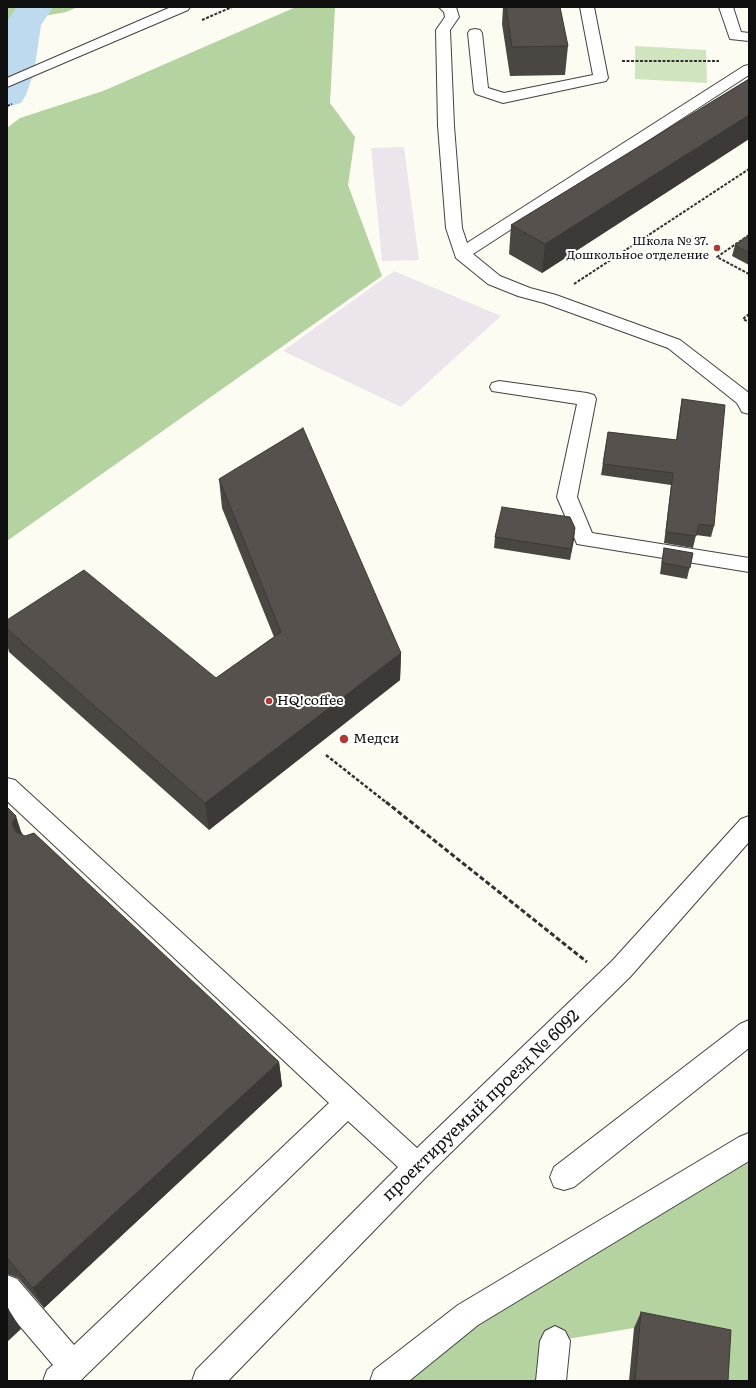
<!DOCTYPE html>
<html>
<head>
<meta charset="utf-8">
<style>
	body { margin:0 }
	#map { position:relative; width:756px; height:1388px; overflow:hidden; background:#fdfcf3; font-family:Literata,serif }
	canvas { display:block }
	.frame { position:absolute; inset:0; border:8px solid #0f0f0f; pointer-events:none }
</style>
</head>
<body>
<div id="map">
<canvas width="756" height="1388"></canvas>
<div class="frame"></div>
</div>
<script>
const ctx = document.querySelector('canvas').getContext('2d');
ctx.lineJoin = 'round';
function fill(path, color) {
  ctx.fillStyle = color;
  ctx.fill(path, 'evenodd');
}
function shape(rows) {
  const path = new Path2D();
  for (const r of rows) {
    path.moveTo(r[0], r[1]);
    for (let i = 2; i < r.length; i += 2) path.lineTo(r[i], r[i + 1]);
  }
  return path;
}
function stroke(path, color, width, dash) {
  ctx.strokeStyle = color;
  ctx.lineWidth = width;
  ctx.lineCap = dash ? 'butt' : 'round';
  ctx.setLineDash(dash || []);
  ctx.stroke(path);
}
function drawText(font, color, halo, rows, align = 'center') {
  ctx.font = font + ' Literata,serif';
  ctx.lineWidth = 4;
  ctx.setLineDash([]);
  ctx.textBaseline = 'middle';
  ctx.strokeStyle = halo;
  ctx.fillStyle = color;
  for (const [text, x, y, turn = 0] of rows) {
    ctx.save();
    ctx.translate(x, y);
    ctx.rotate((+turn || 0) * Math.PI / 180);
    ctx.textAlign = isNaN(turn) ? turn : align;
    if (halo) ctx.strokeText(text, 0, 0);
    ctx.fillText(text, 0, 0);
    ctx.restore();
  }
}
fill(shape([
	[404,147,419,260,382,261,371,148],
	[394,271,501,316,401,407,283,351]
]), '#ece5ec');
fill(shape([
	[635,46,706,50,707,83,635,79]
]), '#d1e4c0');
fill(shape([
	[7,7,78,7,66,12,22,20,7,20],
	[296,7,335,7,330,103,355,137,348,185,382,276,7,541,7,128,20,118,103,91],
	[749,1159,749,1381,719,1381,634,1328,555,1341,551,1381,385,1381]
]), '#b5d3a1');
fill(shape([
	[17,7,53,7,41,25,34,72,26,95,21,103,7,107,7,21,17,7]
]), '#bddaee');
const minor = shape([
	[171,7,190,7,188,10,7,87,7,78,171,7],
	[439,7,456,7,459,17,450,30,454,126,462,228,467,243,744,66,749,65,749,75,473,254,500,276,530,288,556,295,680,340,749,393,749,414,742,412,737,403,668,348,544,303,518,296,488,284,456,258,446,228,438,126,436,30,445,17,444,12,439,7],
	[580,7,594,7,608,78,606,81,503,103,476,94,474,91,468,33,470,30,475,29,480,30,482,33,488,88,504,93,593,75,580,7],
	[719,7,733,7,741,32,749,33,749,41,730,39,719,7],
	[499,381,587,393,594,395,596,399,577,497,592,533,749,558,749,572,577,544,557,497,577,404,492,391,490,387,492,383,499,381],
	[7,778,15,780,417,1148,612,961,741,819,749,816,749,842,630,977,427,1176,228,1381,192,1381,196,1370,398,1167,348,1121,80,1381,43,1381,47,1370,53,1365,7,1311,7,1275,17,1279,74,1345,329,1103,7,801,7,778],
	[749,1020,749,1048,574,1187,564,1190,554,1187,550,1177,554,1167,740,1024,749,1020],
	[749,1133,749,1161,478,1325,409,1381,370,1381,374,1370,458,1305,739,1137,749,1133],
	[555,1326,565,1331,570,1341,566,1381,536,1381,540,1341,545,1331,555,1326]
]);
stroke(minor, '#424242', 2);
stroke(shape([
	[202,20,232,7],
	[622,61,719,61],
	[7,106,12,104],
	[749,235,717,257,749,274],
	[574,284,749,169],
	[749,314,743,319,749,322]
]), '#313131', 2, [3, 1.5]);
stroke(shape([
	[326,755,387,803]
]), '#313131', 2.5, [3.5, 2]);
stroke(shape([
	[386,802,587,962]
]), '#313131', 3, [5, 2.5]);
fill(minor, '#fff');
fill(shape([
	[503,7,560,7,568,46,565,75,510,76,502,24],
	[749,79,749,139,542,273,509,254,511,225],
	[749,235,749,265,732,256,735,245],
	[682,399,714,526,711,537,696,535,693,548,664,543,671,485,601,475,608,432,676,440,680,411],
	[219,479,401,653,400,680,209,830,9,652,7,644,7,620,216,678,274,637,222,508],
	[575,528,570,560,494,548,495,537],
	[664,548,693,553,687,579,660,574,662,559],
	[7,807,23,835,279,1062,282,1086,44,1308,18,1278,7,1274],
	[641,1312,728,1381,629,1381,634,1328]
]), '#4a4642');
fill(shape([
	[749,115,749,139,542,273,545,244],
	[575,528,574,540,570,560,571,549],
	[401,653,400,680,209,830,205,803],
	[16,816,25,844,21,851,12,824],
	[279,1062,282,1086,44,1308,33,1288],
	[9,1310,21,1329,7,1342,7,1312]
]), '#3c3936');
const building = shape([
	[506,7,560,7,568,46,512,47,506,7],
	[749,79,749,115,545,244,511,225,749,79],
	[749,235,749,253,735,245,749,235],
	[682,399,725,405,714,526,699,524,696,536,666,532,673,473,603,464,608,432,677,440,682,399],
	[303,428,401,653,205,803,7,629,7,620,84,570,216,678,281,632,219,479,303,428],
	[502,507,570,517,575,528,571,549,495,537,502,507],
	[664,548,693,553,690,568,662,563,664,548],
	[7,807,16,816,12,824,16,832,25,836,34,833,279,1062,33,1288,7,1258,7,807],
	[7,1307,9,1310,7,1312,7,1307],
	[641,1312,731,1330,728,1381,635,1381,641,1312]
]);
fill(building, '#56514d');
stroke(building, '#3c3936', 1);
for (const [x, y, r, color] of [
	[717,248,4,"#ad3939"],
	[269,701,4,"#ad3939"],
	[344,739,5,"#ad3939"]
]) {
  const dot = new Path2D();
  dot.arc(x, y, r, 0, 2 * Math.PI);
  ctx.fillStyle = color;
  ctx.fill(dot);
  stroke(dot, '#fff', 1.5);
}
drawText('12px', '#0f0f0f', '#fff', [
	["Школа № 37.",709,241],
	["Дошкольное отделение",709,255]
], 'right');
drawText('14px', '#0f0f0f', '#fff', [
	["HQ!coffee",277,701],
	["Медси",353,739]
], 'left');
drawText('17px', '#0f0f0f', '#fff', [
	["проектируемый проезд № 6092",481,1106,-44]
]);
</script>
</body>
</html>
